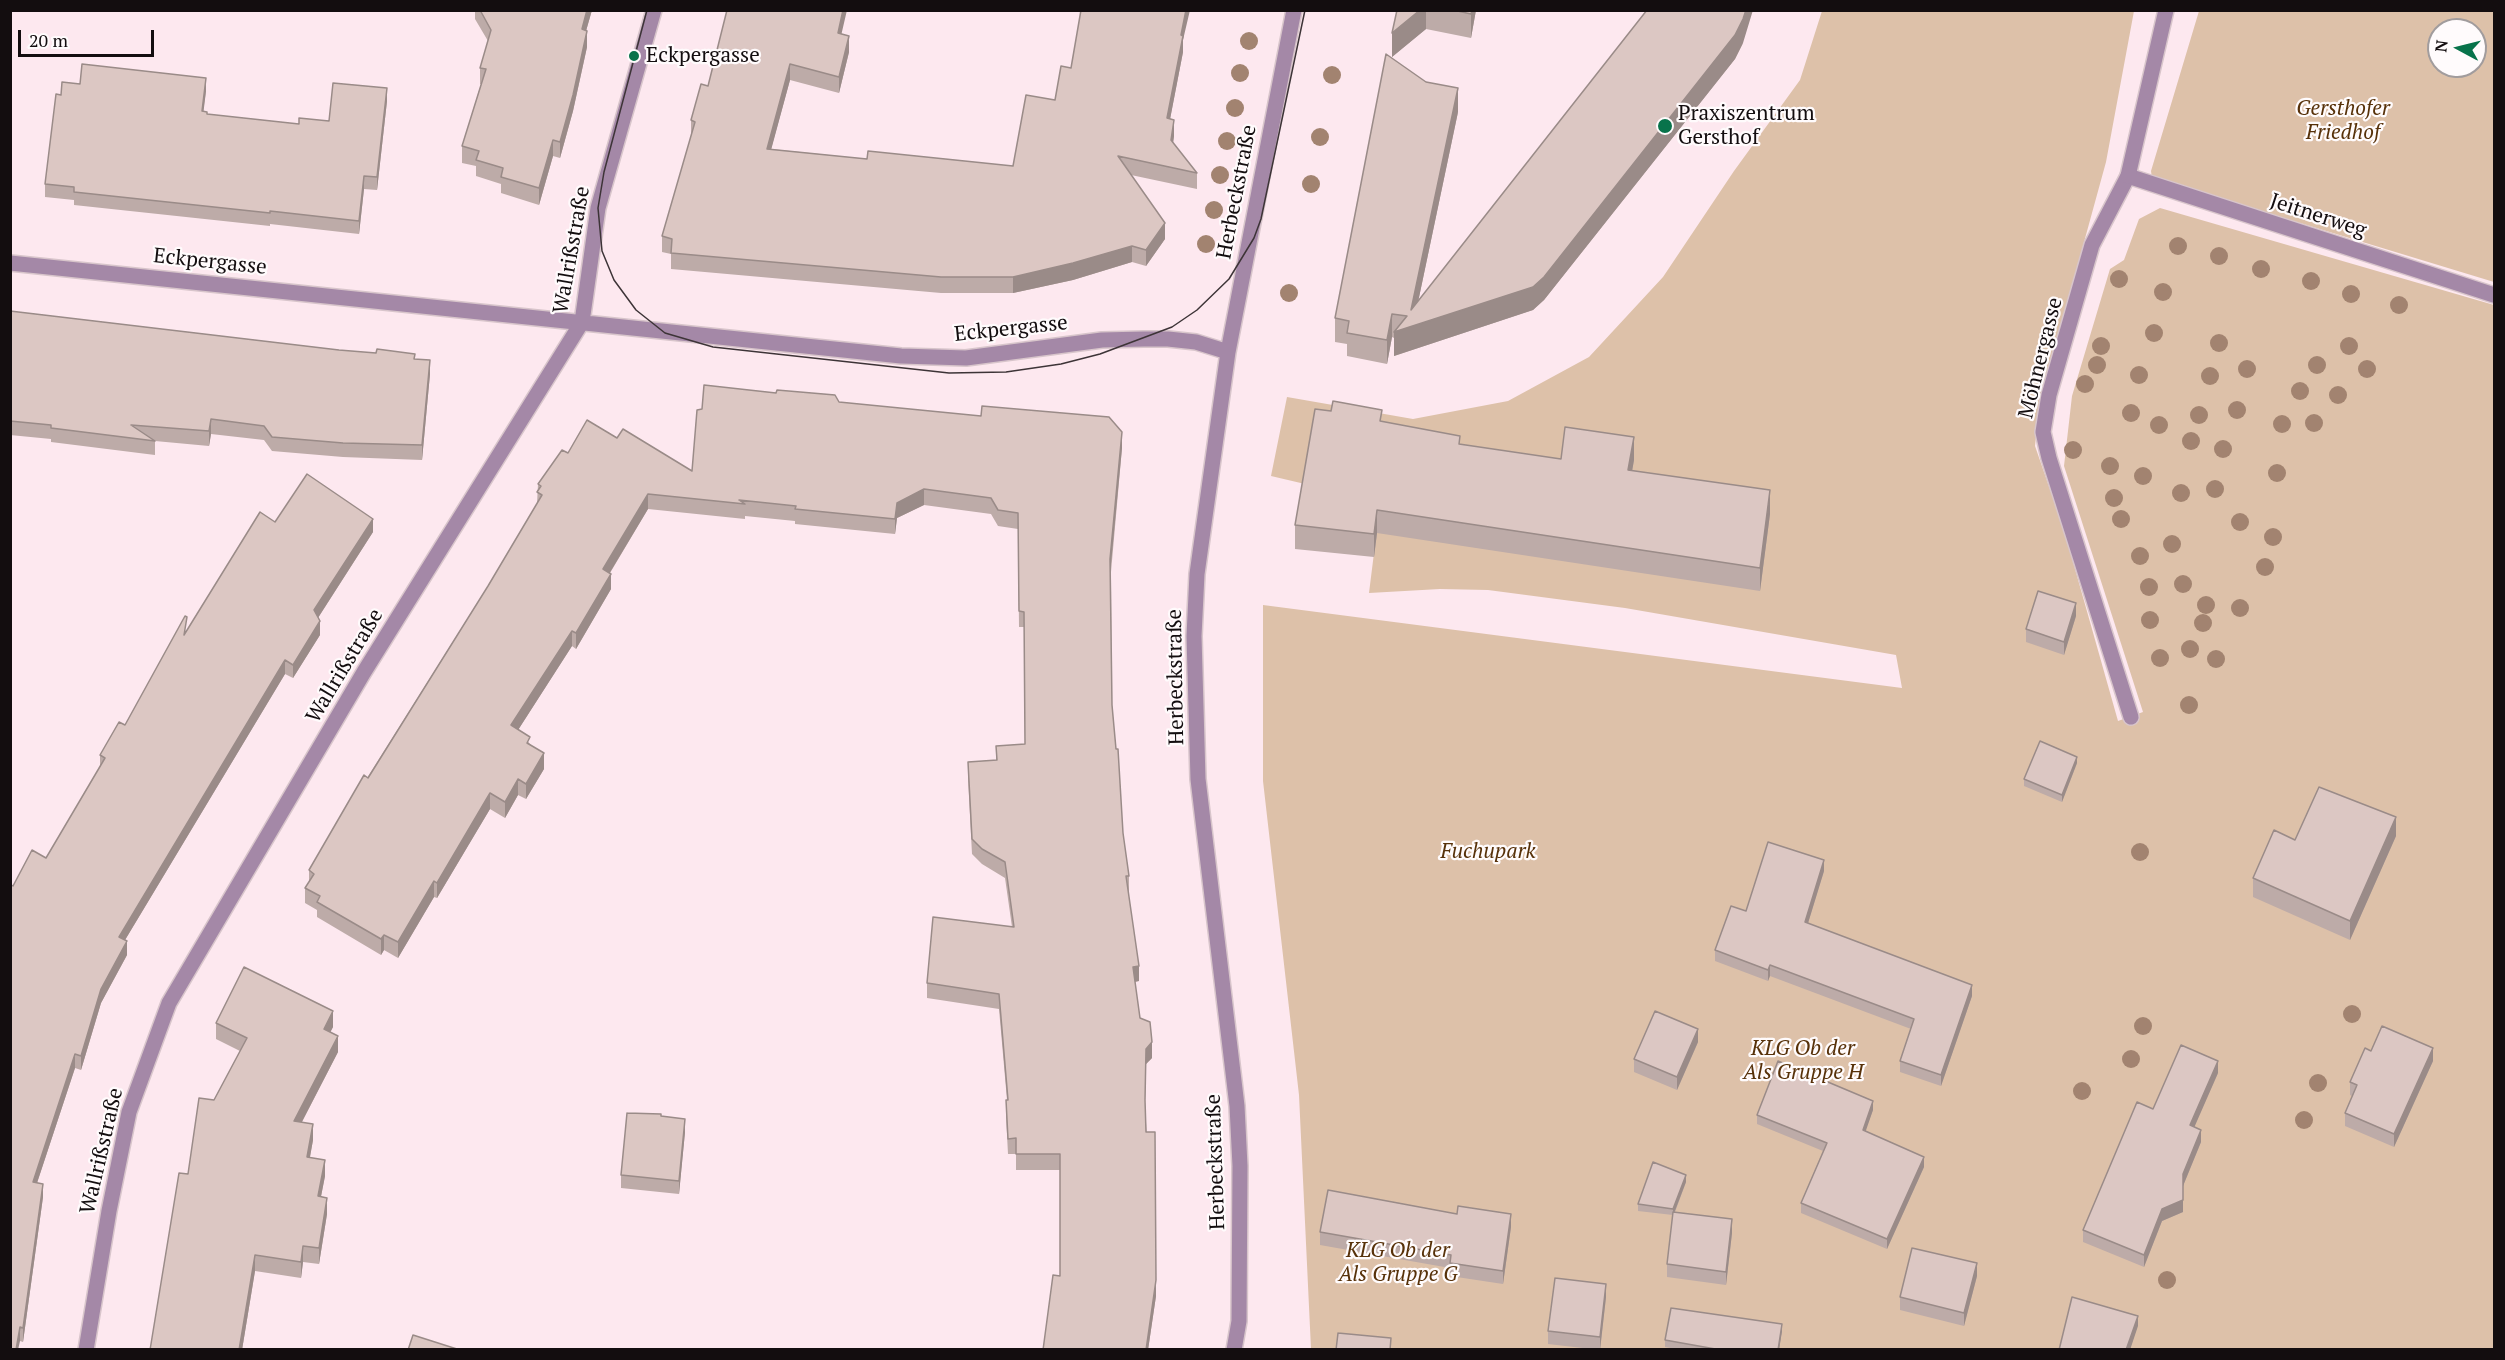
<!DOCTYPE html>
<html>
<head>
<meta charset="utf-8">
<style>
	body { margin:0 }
	#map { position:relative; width:2505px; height:1360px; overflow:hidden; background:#fde8ef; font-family:"PT Serif",serif }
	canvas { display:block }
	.frame { position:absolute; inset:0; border:12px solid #130d0f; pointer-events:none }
	.north { position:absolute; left:2427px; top:18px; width:60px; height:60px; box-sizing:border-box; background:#fffbfc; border:2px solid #a19c9d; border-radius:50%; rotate:277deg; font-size:16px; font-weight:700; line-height:24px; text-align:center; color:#130d0f }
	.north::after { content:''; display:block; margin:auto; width:21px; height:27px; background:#08734b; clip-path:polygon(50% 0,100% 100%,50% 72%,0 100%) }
	.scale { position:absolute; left:18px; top:30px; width:136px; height:27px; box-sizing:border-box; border:3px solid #130d0f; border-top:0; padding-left:8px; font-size:18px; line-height:21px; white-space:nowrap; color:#130d0f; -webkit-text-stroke:4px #fffbfc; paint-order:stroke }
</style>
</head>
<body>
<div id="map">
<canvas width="2505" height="1360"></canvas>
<div class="frame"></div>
<div class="north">N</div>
<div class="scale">20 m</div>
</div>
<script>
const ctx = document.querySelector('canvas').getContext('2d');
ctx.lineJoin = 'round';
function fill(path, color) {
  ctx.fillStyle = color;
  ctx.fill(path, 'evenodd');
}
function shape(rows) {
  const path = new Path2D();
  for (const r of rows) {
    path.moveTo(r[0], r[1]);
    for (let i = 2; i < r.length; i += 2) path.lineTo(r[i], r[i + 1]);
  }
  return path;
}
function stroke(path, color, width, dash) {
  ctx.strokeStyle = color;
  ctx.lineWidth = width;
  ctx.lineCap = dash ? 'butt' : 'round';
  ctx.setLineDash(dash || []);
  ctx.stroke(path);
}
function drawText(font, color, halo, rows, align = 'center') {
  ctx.font = font + ' "PT Serif",serif';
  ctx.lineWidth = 4.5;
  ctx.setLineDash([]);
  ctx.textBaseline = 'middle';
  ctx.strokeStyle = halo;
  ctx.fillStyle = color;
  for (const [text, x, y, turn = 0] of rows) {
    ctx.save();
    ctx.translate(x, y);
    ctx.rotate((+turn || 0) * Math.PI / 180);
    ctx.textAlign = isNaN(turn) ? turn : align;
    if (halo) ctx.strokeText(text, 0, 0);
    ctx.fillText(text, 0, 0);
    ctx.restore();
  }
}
fill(shape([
	[1822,11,2134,11,2106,162,2039,406,2035,446,2064,530,2118,721,2143,712,2064,466,2072,396,2110,269,2124,260,2139,219,2160,208,2494,305,2494,1349,1311,1349,1299,1095,1263,781,1263,605,1902,688,1896,655,1625,608,1488,590,1440,589,1369,593,1378,521,1560,486,1305,484,1271,476,1287,397,1413,419,1508,401,1589,357,1663,277,1734,171,1800,80],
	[2199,11,2494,11,2494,282,2152,178,2151,171],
	[2439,30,2475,30,2475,66,2439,66]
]), '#ddc1a9');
const service = shape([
	[2131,717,2049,458,2043,432,2049,395,2092,245,2128,176,2494,295]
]);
const minor = shape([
	[2128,176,2166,10],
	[10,263,901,356,966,358,1102,340,1144,339,1168,339,1196,342,1228,352],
	[86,1350,109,1211,129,1112,169,1003,364,672,582,322,598,208,654,10],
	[1234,1350,1239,1321,1240,1166,1237,1106,1198,779,1194,636,1197,574,1228,352,1294,10]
]);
stroke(service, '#d8c5cb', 18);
stroke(minor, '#d8c5cb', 18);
stroke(service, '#a488a7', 15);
stroke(minor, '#a488a7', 15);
stroke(shape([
	[647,10,604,172,598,208,602,251,614,280,636,310,665,333,713,347,949,373,1006,372,1061,364,1100,354,1172,327,1197,310,1229,279,1254,238,1261,219,1305,10]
]), '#3d3437', 1.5);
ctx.fillStyle = '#a28370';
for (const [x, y] of [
	[1249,41],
	[1240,73],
	[1332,75],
	[1235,108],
	[1320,137],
	[1227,141],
	[1220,175],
	[1311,184],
	[1214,210],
	[1206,244],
	[2178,246],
	[2219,256],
	[2261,269],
	[2119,279],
	[2311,281],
	[2163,292],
	[1289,293],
	[2351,294],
	[2399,305],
	[2154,333],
	[2219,343],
	[2101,346],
	[2349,346],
	[2097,365],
	[2317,365],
	[2247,369],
	[2367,369],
	[2139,375],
	[2210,376],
	[2085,384],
	[2300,391],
	[2338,395],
	[2237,410],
	[2131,413],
	[2199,415],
	[2314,423],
	[2282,424],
	[2159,425],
	[2191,441],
	[2223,449],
	[2073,450],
	[2110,466],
	[2277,473],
	[2143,476],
	[2215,489],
	[2181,493],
	[2114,498],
	[2121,519],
	[2240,522],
	[2273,537],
	[2172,544],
	[2140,556],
	[2265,567],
	[2183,584],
	[2149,587],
	[2206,605],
	[2240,608],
	[2150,620],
	[2203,623],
	[2190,649],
	[2160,658],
	[2216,659],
	[2189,705],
	[2140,852],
	[2352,1014],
	[2143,1026],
	[2131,1059],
	[2318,1083],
	[2082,1091],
	[2304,1120],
	[2167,1280]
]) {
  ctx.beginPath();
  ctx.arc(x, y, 9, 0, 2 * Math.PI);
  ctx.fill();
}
fill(shape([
	[475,10,592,10,586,31,587,47,573,111,560,158,553,156,539,205,501,193,501,184,476,176,476,166,462,163,462,146,481,84,480,84,480,68,488,41,475,19],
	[1397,10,1476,10,1471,38,1426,29,1392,57],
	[841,34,849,52,839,93,790,80,771,149,867,159,1013,166,1055,100,1183,40,1183,52,1170,119,1174,136,1173,143,1197,173,1197,189,1131,175,1165,239,1146,266,1132,262,1073,280,1013,293,941,293,671,269,671,254,662,252,662,236,691,136,691,120,708,86],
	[1743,43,1735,59,1544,300,1533,310,1394,356,1394,338,1392,337,1387,364,1347,356,1347,344,1335,342,1335,318,1458,112,1418,302],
	[80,84,206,91,203,112,207,114,299,124,329,121,387,101,377,190,364,189,359,234,270,224,270,226,74,205,74,200,45,197,45,184],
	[10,311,415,359,430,374,422,460,343,457,272,451,264,440,211,434,209,446,155,441,155,455,51,442,51,439,10,435],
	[839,402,1122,448,1111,572,1112,705,1123,833,1129,876,1129,891,1128,892,1139,981,1135,982,1140,1018,1152,1058,1146,1064,1145,1105,1156,1296,1148,1350,1043,1350,1060,1276,1060,1170,1016,1170,1016,1154,1008,1154,1006,1116,1006,1100,1007,1100,999,1009,927,998,927,983,1012,927,1005,878,982,864,972,854,968,778,968,762,996,760,996,746,1025,744,1024,627,1019,627,1018,529,998,526,991,514,924,505,897,518,895,534,795,524,795,521,745,516,745,519,648,509,610,573,611,589,576,649,572,646,518,730,530,744,544,769,526,799,518,795,505,818,490,809,437,898,434,897,398,958,384,950,381,955,317,917,317,910,305,903,305,888,309,882,309,870,488,586,537,504,538,484,568,453,617,438,692,471],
	[1382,422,1460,445,1561,459,1634,460,1632,471,1770,514,1760,591,1377,533,1374,557,1295,549,1295,525],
	[275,522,373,532,318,618,320,635,293,678,285,674,125,940,127,955,101,1003,81,1070,75,1068,37,1183,43,1197,23,1342,20,1341,13,886,46,858,100,767,100,755,125,725,186,631],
	[2076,616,2064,655,2026,642,2026,629],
	[2077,763,2062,802,2024,786,2024,779],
	[2396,836,2350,940,2253,897,2253,878,2295,840],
	[1824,871,1808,923,1972,996,1941,1086,1900,1072,1900,1061,1911,1029,1770,976,1768,981,1715,961,1715,950,1746,911],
	[216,1023,333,1027,330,1032,338,1052,302,1122,313,1140,310,1157,325,1176,321,1196,327,1214,319,1264,303,1262,301,1278,255,1271,242,1350,150,1350,188,1174,214,1100,240,1051,216,1039],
	[1698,1042,1677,1090,1634,1072,1634,1059],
	[2371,1051,2433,1061,2394,1147,2345,1126,2345,1113,2352,1096,2350,1095,2350,1082],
	[2218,1073,2194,1127,2201,1142,2183,1186,2183,1212,2162,1221,2144,1267,2083,1242,2083,1230],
	[1873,1110,1865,1131,1924,1167,1887,1249,1801,1213,1801,1203,1823,1151,1757,1124,1757,1115],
	[661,1116,685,1132,679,1194,621,1188,621,1175],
	[1686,1182,1675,1212,1732,1233,1726,1285,1667,1277,1667,1264,1673,1215,1638,1211,1638,1204],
	[1511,1227,1503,1284,1450,1276,1450,1268,1320,1245,1320,1232],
	[1977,1276,1964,1326,1900,1310,1900,1297],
	[1606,1297,1600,1350,1548,1344,1548,1331],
	[1782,1331,1779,1350,1681,1350,1665,1347,1665,1340]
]), '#bdaba8');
fill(shape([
	[587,10,592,10,582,45,582,29],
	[843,10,847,10,838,49,838,33],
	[1186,10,1190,10,1183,40,1183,52,1167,135,1167,118,1181,35],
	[1420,10,1426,10,1426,29,1392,57,1392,33],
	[1472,10,1476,10,1471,38,1471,14],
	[1746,10,1753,10,1743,43,1735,59,1544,300,1533,310,1394,356,1394,332,1411,310,1458,88,1458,112,1413,326],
	[587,31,587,47,573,111,560,158,560,142],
	[849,36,849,52,839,93,839,77],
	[790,64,790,80,767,165,767,149],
	[206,78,206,91,202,124,202,111],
	[387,88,387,101,377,190,377,177],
	[1174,120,1174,136,1171,157,1171,140],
	[553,140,553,156,539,205,539,188],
	[364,176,364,189,359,234,359,221],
	[1165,223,1165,239,1146,266,1146,250],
	[1132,246,1132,262,1073,280,1013,293,1013,277],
	[1392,314,1392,337,1387,364,1387,340],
	[430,360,430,374,422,460,422,445],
	[211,419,211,434,209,446,209,431],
	[1122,432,1122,448,1110,574,1110,559],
	[1634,437,1634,460,1628,494,1628,470],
	[924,489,924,505,897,518,895,534,895,519,897,503],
	[1770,490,1770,514,1760,591,1760,568],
	[648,494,648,509,603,584,603,569],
	[1377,510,1377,533,1374,557,1374,534],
	[373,519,373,532,314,624,314,610],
	[611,574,611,589,576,649,576,633],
	[2076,603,2076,616,2064,655,2064,642],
	[320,621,320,635,293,678,293,665],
	[572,631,572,646,511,741,511,725],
	[285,660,285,674,119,950,119,937],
	[544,753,544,769,526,799,526,784],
	[2077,757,2077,763,2062,802,2062,795],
	[518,779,518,795,505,818,505,802],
	[490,793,490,809,437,898,437,883],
	[2396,817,2396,836,2350,940,2350,921],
	[1824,860,1824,871,1805,933,1805,922],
	[434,881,434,897,398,958,398,942],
	[384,935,384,950,381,955,381,939],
	[127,941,127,955,101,1003,81,1070,81,1056,101,989],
	[1770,965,1770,976,1768,981,1768,970],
	[1139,966,1139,981,1133,982,1133,967],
	[1972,985,1972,996,1941,1086,1941,1075],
	[333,1011,333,1027,324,1045,324,1029],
	[1698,1029,1698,1042,1677,1090,1677,1077],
	[338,1036,338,1052,294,1137,294,1121],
	[1152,1042,1152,1058,1146,1064,1146,1049],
	[2433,1048,2433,1061,2394,1147,2394,1134],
	[75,1054,75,1068,33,1195,33,1182],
	[2218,1061,2218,1073,2190,1137,2190,1125],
	[1873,1101,1873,1110,1863,1139,1863,1130],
	[685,1119,685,1132,679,1194,679,1181],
	[313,1124,313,1140,307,1173,307,1157],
	[2201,1130,2201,1142,2183,1186,2183,1174],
	[1924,1157,1924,1167,1887,1249,1887,1239],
	[325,1160,325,1176,318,1212,318,1196],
	[1686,1175,1686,1182,1673,1216,1673,1209],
	[43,1184,43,1197,23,1342,23,1328],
	[327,1198,327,1214,319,1264,319,1248],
	[2183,1200,2183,1212,2162,1221,2144,1267,2144,1255,2162,1209],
	[1511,1214,1511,1227,1503,1284,1503,1271],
	[1732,1219,1732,1233,1726,1285,1726,1272],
	[303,1246,303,1262,301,1278,301,1262],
	[255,1255,255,1271,242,1350,239,1350],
	[1977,1263,1977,1276,1964,1326,1964,1313],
	[1156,1280,1156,1296,1148,1350,1146,1350],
	[1606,1284,1606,1297,1600,1350,1600,1337],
	[2138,1316,2138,1326,2130,1350,2126,1350],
	[1782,1324,1782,1331,1779,1350,1778,1350],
	[20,1327,20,1341,18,1350,16,1350]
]), '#9a8b88');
const building = shape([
	[480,10,587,10,582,29,587,31,573,95,560,142,553,140,539,188,501,177,503,168,476,160,479,151,462,146,486,69,480,68,491,30,480,10],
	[727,10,843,10,838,33,849,36,839,77,790,64,767,149,867,159,868,151,1013,166,1026,95,1055,100,1061,66,1071,68,1081,10,1186,10,1181,35,1183,36,1167,118,1174,120,1171,140,1197,173,1118,156,1165,223,1146,250,1132,246,1073,263,1013,277,941,277,671,253,672,239,662,236,695,122,691,120,701,84,708,86,727,10],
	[1397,10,1420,10,1392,33,1397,10],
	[1453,10,1472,10,1471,14,1453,10],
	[1647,10,1746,10,1743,19,1735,35,1544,277,1533,287,1394,332,1407,316,1392,314,1387,340,1347,333,1349,321,1335,318,1386,54,1426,82,1458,88,1411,310,1647,10],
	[82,64,206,78,202,111,207,112,207,114,299,124,299,118,329,121,333,83,387,88,377,177,364,176,359,221,270,211,270,213,74,192,74,187,45,184,56,94,61,95,62,82,80,84,82,64],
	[10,311,339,350,376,353,377,349,415,354,414,359,430,360,422,445,343,443,272,437,264,426,211,419,209,431,131,425,155,441,51,428,51,425,10,421,10,311],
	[704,385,776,393,777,390,835,395,839,402,981,416,982,406,1109,417,1122,432,1110,559,1112,705,1116,749,1118,749,1123,833,1129,876,1126,876,1139,966,1133,967,1140,1018,1150,1022,1152,1042,1146,1049,1145,1100,1146,1132,1155,1132,1156,1280,1146,1350,1043,1350,1053,1275,1060,1276,1060,1154,1016,1154,1016,1138,1008,1139,1006,1100,1008,1100,999,994,927,983,933,917,1014,927,1005,862,982,849,972,839,968,762,997,760,996,746,1025,744,1024,612,1019,611,1018,513,998,510,991,498,924,489,897,503,895,519,795,509,796,506,739,500,745,504,648,494,603,569,611,574,576,633,572,631,511,725,530,737,527,743,544,753,526,784,518,779,505,802,490,793,437,883,434,881,398,942,384,935,381,939,317,902,320,896,305,888,314,874,309,870,364,775,368,778,488,586,542,495,537,492,541,486,538,484,562,450,568,453,587,420,617,438,623,429,692,471,697,410,702,409,704,385],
	[1333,401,1382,410,1380,421,1460,436,1459,444,1561,459,1565,427,1634,437,1628,470,1770,490,1760,568,1377,510,1374,534,1295,525,1315,409,1331,411,1333,401],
	[307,474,373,519,314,610,320,621,293,665,285,660,119,937,127,941,101,989,81,1056,75,1054,33,1182,43,1184,23,1328,20,1327,16,1350,10,1350,10,884,13,886,32,850,46,858,105,758,100,755,119,722,125,725,185,616,187,617,184,635,260,512,275,522,307,474],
	[2038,591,2076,603,2064,642,2026,629,2038,591],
	[2040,741,2077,757,2062,795,2024,779,2040,741],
	[2319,787,2396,817,2350,921,2253,878,2274,830,2295,840,2319,787],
	[1768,842,1824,860,1805,922,1972,985,1941,1075,1900,1061,1914,1019,1770,965,1768,970,1715,950,1731,906,1746,911,1768,842],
	[244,967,333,1011,324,1029,338,1036,294,1121,313,1124,307,1157,325,1160,318,1196,327,1198,319,1248,303,1246,301,1262,255,1255,239,1350,150,1350,179,1173,188,1174,199,1098,214,1100,247,1038,216,1023,244,967],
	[1655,1011,1698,1029,1677,1077,1634,1059,1655,1011],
	[2382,1026,2433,1048,2394,1134,2345,1113,2357,1085,2350,1082,2365,1048,2371,1051,2382,1026],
	[2181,1045,2218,1061,2190,1125,2201,1130,2183,1174,2183,1200,2162,1209,2144,1255,2083,1230,2137,1102,2153,1109,2181,1045],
	[1778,1061,1873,1101,1863,1130,1924,1157,1887,1239,1801,1203,1827,1143,1757,1115,1778,1061],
	[627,1113,661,1114,661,1116,685,1119,679,1181,621,1175,627,1113],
	[1653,1162,1686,1175,1673,1209,1638,1204,1653,1162],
	[1328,1190,1457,1214,1458,1206,1511,1214,1503,1271,1450,1263,1451,1255,1320,1232,1328,1190],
	[1673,1212,1732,1219,1726,1272,1667,1264,1673,1212],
	[1912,1248,1977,1263,1964,1313,1900,1297,1912,1248],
	[1555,1278,1606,1284,1600,1337,1548,1331,1555,1278],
	[2072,1297,2138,1316,2126,1350,2059,1350,2072,1297],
	[1671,1308,1782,1324,1778,1350,1721,1350,1665,1340,1671,1308],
	[1338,1333,1391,1338,1390,1350,1336,1350,1338,1333],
	[413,1335,460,1350,408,1350,413,1335]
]);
fill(building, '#dcc7c3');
stroke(building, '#9a8b88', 1.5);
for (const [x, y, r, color] of [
	[634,56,6,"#08734b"],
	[1665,126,8,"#08734b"]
]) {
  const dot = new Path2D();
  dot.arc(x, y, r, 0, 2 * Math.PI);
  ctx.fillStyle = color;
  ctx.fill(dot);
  stroke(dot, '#fffbfc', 2);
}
drawText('21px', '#130d0f', '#fffbfc', [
	["Eckpergasse",646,56],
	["Praxiszentrum",1678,114],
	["Gersthof",1678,138]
], 'left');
drawText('italic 21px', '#573109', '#fffbfc', [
	["Gersthofer",2343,109],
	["Friedhof",2343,133],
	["Fuchupark",1488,852],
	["KLG Ob der",1803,1049],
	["Als Gruppe H",1803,1073],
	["KLG Ob der",1398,1251],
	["Als Gruppe G",1398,1275]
]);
drawText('21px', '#130d0f', '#fffbfc', [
	["Herbeckstraße",1237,192,-79],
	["Jeitnerweg",2318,216,18],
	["Wallrißstraße",572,250,-80],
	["Eckpergasse",210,262,6],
	["Eckpergasse",1011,329,-6],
	["Möhnergasse",2041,358,-76],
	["Wallrißstraße",345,666,-59],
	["Herbeckstraße",1176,677,-91],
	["Wallrißstraße",102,1151,-77],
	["Herbeckstraße",1216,1162,-92]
]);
</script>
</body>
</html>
